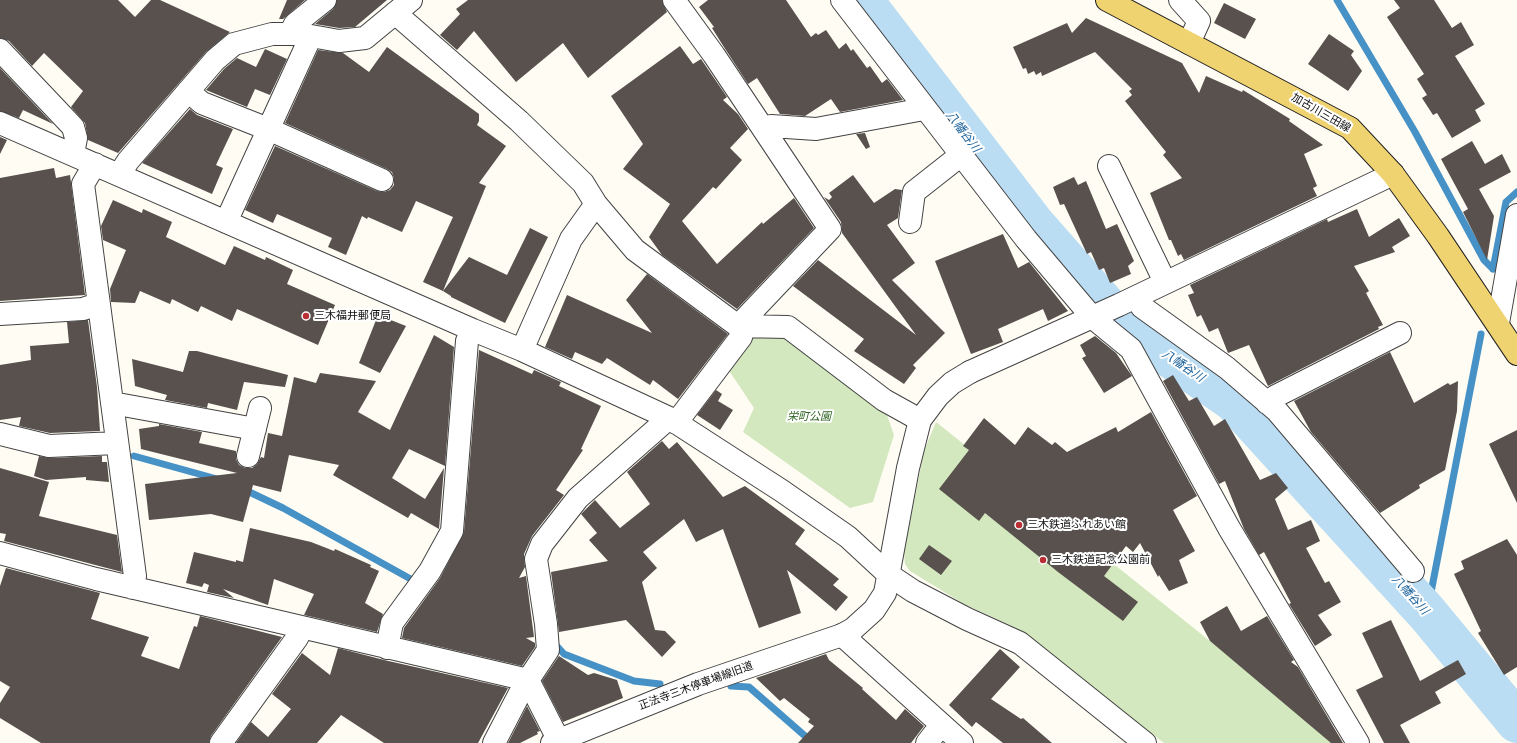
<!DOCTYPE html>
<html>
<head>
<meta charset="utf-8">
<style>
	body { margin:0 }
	canvas { display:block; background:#fefcf3 }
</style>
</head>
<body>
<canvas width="1517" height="743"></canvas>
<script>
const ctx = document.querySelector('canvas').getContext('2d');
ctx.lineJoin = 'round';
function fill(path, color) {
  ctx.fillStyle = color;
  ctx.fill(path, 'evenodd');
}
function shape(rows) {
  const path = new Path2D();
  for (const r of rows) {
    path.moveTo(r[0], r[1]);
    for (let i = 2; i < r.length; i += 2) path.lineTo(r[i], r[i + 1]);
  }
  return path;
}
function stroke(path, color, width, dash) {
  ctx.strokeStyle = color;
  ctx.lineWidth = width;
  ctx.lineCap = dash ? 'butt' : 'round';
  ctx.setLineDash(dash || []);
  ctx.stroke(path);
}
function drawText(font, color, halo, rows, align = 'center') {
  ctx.font = font + ' Merriweather,"Noto Sans JP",serif';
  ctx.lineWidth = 4;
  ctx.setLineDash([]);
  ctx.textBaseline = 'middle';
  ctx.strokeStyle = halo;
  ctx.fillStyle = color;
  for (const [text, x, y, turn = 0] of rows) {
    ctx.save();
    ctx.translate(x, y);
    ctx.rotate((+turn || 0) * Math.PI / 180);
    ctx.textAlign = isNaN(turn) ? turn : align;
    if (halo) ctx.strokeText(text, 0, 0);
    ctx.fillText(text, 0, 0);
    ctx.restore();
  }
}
fill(shape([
	[754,336,792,339,887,415,894,435,873,502,850,508,743,432,754,408,728,369],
	[936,422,1310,721,1334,743,1164,743,1016,628,964,604,910,571,905,564,904,552,924,451]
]), '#d3e8be');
stroke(shape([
	[1337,0,1415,132,1484,260,1493,269],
	[1493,269,1506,202,1517,192],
	[134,456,217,479],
	[243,489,283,508,416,582],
	[1427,613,1481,334],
	[555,644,564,654,634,681,660,684],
	[731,686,749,687,813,743]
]), '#4691c6', 7);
stroke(shape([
	[862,0,1033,223,1121,323,1234,401,1427,613,1517,722]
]), '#bbddf3', 42);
fill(shape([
	[0,0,118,0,135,17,151,0,160,0,230,32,206,52,118,153,88,140,85,123,71,107,83,91,44,53,32,66,9,41,0,38],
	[287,0,305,0,283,19,279,19],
	[337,0,387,0,355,27,339,28,315,24,333,9],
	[468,0,662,0,667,12,588,78,563,43,516,82,474,31,457,50,440,35,460,14,456,9],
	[708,0,786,0,811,37,816,33,818,35,826,30,839,49,846,43,851,51,853,49,867,68,870,66,882,83,887,79,903,100,840,112,831,99,805,116,780,114,757,78,748,84,722,44,712,28,714,27,699,7],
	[1394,0,1434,0,1452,28,1461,22,1474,45,1455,56,1485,104,1475,110,1481,121,1452,138,1437,113,1433,115,1422,98,1427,95,1417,79,1424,74,1387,17,1400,8],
	[1224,3,1256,19,1245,39,1214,23],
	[1086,18,1182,63,1199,93,1206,76,1242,92,1243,90,1290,119,1289,121,1323,145,1304,154,1317,186,1313,188,1317,196,1184,260,1181,254,1178,256,1171,240,1169,240,1150,193,1182,178,1163,155,1166,152,1125,101,1132,95,1129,91,1132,89,1095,52,1042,76,1041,72,1036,75,1034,71,1028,74,1026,68,1023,69,1013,47,1067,23,1072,33],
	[1329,34,1354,51,1351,55,1362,71,1348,91,1308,64],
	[680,46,693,64,701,59,727,97,723,100,738,114,748,129,730,148,742,160,716,189,713,187,682,221,717,264,762,222,763,224,794,198,814,228,737,309,662,255,649,237,670,204,623,169,643,144,611,96],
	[387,47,479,114,479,121,477,125,506,146,479,183,486,186,443,291,423,282,453,217,416,201,402,232,368,217,367,219,362,216,346,255,328,247,332,238,277,214,273,223,245,210,275,146,377,191,384,192,390,190,394,185,394,178,392,172,387,169,285,123,318,50,343,53,369,72],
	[265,49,287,59,270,95,255,89,247,107,206,90,224,69,237,58,256,67],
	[0,68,53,124,23,110,19,118,0,111],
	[190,109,197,115,233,129,216,165,223,168,212,194,142,163],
	[865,133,870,147,866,149,856,134],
	[0,137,7,140,0,154],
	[1472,141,1485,164,1502,154,1511,172,1479,189,1494,216,1487,260,1463,212,1468,209,1441,159],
	[54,168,56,178,70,175,85,295,0,301,0,178],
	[853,175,874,203,895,189,902,190,898,218,887,225,915,263,892,280,945,333,913,365,916,368,904,384,854,351,864,339,793,286,818,260,916,335,842,233,841,222,824,197,829,200,832,197,829,193],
	[1074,177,1078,185,1086,181,1106,229,1117,224,1134,261,1128,266,1131,274,1110,283,1104,268,1099,270,1091,252,1087,254,1064,204,1060,205,1053,187],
	[113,200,142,213,143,209,172,222,166,237,225,265,234,246,265,260,266,257,293,270,287,284,335,305,318,345,237,309,232,321,201,306,198,312,172,299,170,304,140,291,135,303,111,302,110,289,126,250,103,240,101,226],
	[1357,209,1369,237,1399,218,1410,236,1392,247,1395,252,1354,266,1369,291,1366,293,1383,325,1378,327,1379,329,1268,386,1249,345,1228,353,1218,328,1209,332,1201,315,1197,317,1188,295,1194,293,1190,285,1327,219,1328,222],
	[530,228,548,237,505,323,451,297,451,296,443,291,469,257,507,275],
	[1003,234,1018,268,1029,262,1068,311,1048,321,1043,309,998,329,1003,342,971,354,935,261],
	[647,274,728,334,678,399,653,380,650,385,607,358,602,364,575,352,572,359,545,347,567,295,652,333,626,300],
	[378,315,406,326,380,373,359,363],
	[88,320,97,387,100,431,50,433,19,426,21,417,0,420,0,365,31,360,30,346,69,343,67,322],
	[434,335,454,347,445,466,409,449,392,478,425,499,444,468,439,529,411,513,408,518,333,475,339,465,289,455,281,492,253,485,243,522,211,514,149,520,145,484,237,473,141,449,139,429,159,426,159,424,202,432,199,443,236,451,236,459,239,465,245,468,252,468,257,464,261,457,264,458,268,433,282,436,294,377,316,383,320,373,376,381,358,412,390,430],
	[1095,336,1116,353,1132,376,1104,393,1082,358,1086,356,1080,345],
	[479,350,532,374,534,370,561,382,559,386,601,406,581,449,583,450,556,490,564,495,532,536,524,554,525,567,519,578,526,576,534,637,526,638,535,643,535,647,522,666,402,638,404,628,440,578,464,532],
	[189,351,197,351,288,375,285,387,244,382,237,410,208,403,207,408,165,400,167,395,135,386,132,359,183,372],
	[1390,352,1414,403,1448,383,1450,385,1458,381,1457,411,1445,470,1419,485,1420,488,1380,513,1311,432,1294,401],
	[1173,375,1189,401,1197,397,1214,426,1225,419,1260,480,1276,473,1288,488,1275,499,1288,530,1311,520,1320,541,1306,548,1325,583,1329,581,1341,602,1318,615,1332,635,1315,646,1289,604,1291,603,1264,552,1259,555,1244,529,1225,481,1219,484,1163,381],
	[716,390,722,394,718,401,733,410,720,430,697,415],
	[1151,412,1197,496,1173,510,1195,551,1179,560,1188,583,1169,591,1159,575,1158,577,1140,543,1133,552,1126,546,1104,576,1138,602,1123,621,1058,572,985,513,979,521,939,489,969,450,963,446,984,418,1015,445,1028,427,1052,445,1055,442,1067,452,1116,427,1118,432],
	[1517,430,1517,503,1489,444],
	[662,441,669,449,677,442,723,497,745,486,805,530,795,544,839,579,833,585,848,597,836,611,787,570,801,613,759,628,723,529,696,542,684,519,643,552,657,568,642,582,655,630,665,631,676,642,662,657,626,620,559,632,551,572,608,561,589,540,597,533,581,514,595,500,620,528,650,504,627,472],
	[39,456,50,458,102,456,102,462,107,462,109,482,86,480,86,477,46,480,34,476],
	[0,468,49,482,39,516,117,535,122,572,4,541,6,534,0,533],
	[250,528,311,542,334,551,335,549,371,565,370,567,379,571,365,603,383,614,377,632,304,615,314,594,274,579,268,605,223,589,234,598,207,592,209,585,204,583,202,587,186,583,194,552,236,562,236,560,243,562],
	[1507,539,1517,555,1517,667,1504,675,1478,633,1481,631,1454,574,1464,569,1461,561],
	[929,545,952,561,941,575,919,559],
	[6,568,100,593,91,619,149,637,141,656,179,669,194,626,197,627,200,616,282,637,211,736,209,743,41,743,0,718,0,703,10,687,0,681,0,586],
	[1227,606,1241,631,1267,616,1294,660,1291,662,1298,667,1343,743,1331,743,1210,641,1200,622],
	[1391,620,1420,681,1458,660,1466,674,1435,692,1441,703,1400,725,1410,743,1384,743,1356,690,1383,677,1362,633],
	[338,648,384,660,508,688,478,743,384,743,341,715,317,743,236,743,251,722,268,737,291,709,272,694,302,653,330,675],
	[1000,649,1020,667,991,699,1021,719,1023,718,1052,743,1003,743,976,722,972,727,949,705],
	[826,654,829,660,863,688,862,689,896,720,905,709,924,726,911,743,798,743,814,726,808,722,810,719,784,698,780,701,756,678],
	[559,656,588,675,594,673,617,680,623,698,563,722,542,681],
	[527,706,540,731,537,732,538,734,520,743,508,743]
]), '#58514d');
const minor = shape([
	[674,0,714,55,830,229,738,326],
	[842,0,1026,239,1092,317,1131,349,1229,528,1358,743],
	[1180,0,1199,21,1189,43],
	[395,13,519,121,583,183,596,204,571,239,522,350],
	[290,34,295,24,325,0],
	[0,50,73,127,76,138,73,154],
	[188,91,202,103,268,129,382,180],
	[0,123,473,330,522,350,669,418,782,491,848,537,889,575,913,591,967,619,1020,643,1145,743],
	[764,130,771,126,816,129,924,109],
	[95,164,83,184,135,576,133,588],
	[1109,166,1165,282],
	[119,175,128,161,215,60,234,44,272,34,300,34,339,41,365,38,411,0],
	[596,204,635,250,738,326,788,327,884,400,920,420],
	[226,222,311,36],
	[910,222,914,192,961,155],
	[1136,297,1142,307,1227,368,1277,411,1413,571],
	[0,314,83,309,98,304],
	[1498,323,1517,215],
	[970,372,1119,305,1393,174],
	[112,403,255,429],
	[1267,403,1276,396,1400,333],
	[676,423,741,337,744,326],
	[0,434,49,446,117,443],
	[248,456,260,408],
	[0,553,96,579,528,680,558,739],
	[842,635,962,743],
	[387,648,392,623,430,571,452,531,467,341,473,330],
	[221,743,297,638,302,628],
	[494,743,522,689,548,650,546,624,536,559,542,544,578,498,669,418],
	[927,743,941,725]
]);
const tertiary = shape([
	[552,743,698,684,842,635,853,629,874,610,885,593,908,468,920,420,938,396,952,383,970,372]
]);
const primary = shape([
	[1107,0,1350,128,1393,174,1438,236,1517,354]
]);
stroke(minor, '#434343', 24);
stroke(tertiary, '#434343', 24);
stroke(primary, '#212121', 24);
stroke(minor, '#fff', 22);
stroke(tertiary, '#fff', 22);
stroke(primary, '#f0d371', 22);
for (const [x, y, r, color] of [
	[306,316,4,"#b92f34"],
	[1019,525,4,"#b92f34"],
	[1043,560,4,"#b92f34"]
]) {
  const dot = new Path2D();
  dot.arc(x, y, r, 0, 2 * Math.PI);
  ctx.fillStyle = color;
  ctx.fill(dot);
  stroke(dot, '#fff', 1.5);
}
drawText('11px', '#101010', '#fff', [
	["加古川三田線",1321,113,30],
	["正法寺三木停車場線旧道",696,686,-20]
]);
drawText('11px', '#101010', '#fff', [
	["三木福井郵便局",314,316],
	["三木鉄道ふれあい館",1027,525],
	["三木鉄道記念公園前",1051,560]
], 'left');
drawText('italic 11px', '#306523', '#fff', [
	["栄町公園",809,417]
]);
drawText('italic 12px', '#1f649c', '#fff', [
	["八幡谷川",963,132,53],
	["八幡谷川",1183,366,34],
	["八幡谷川",1410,595,48]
]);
</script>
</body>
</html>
